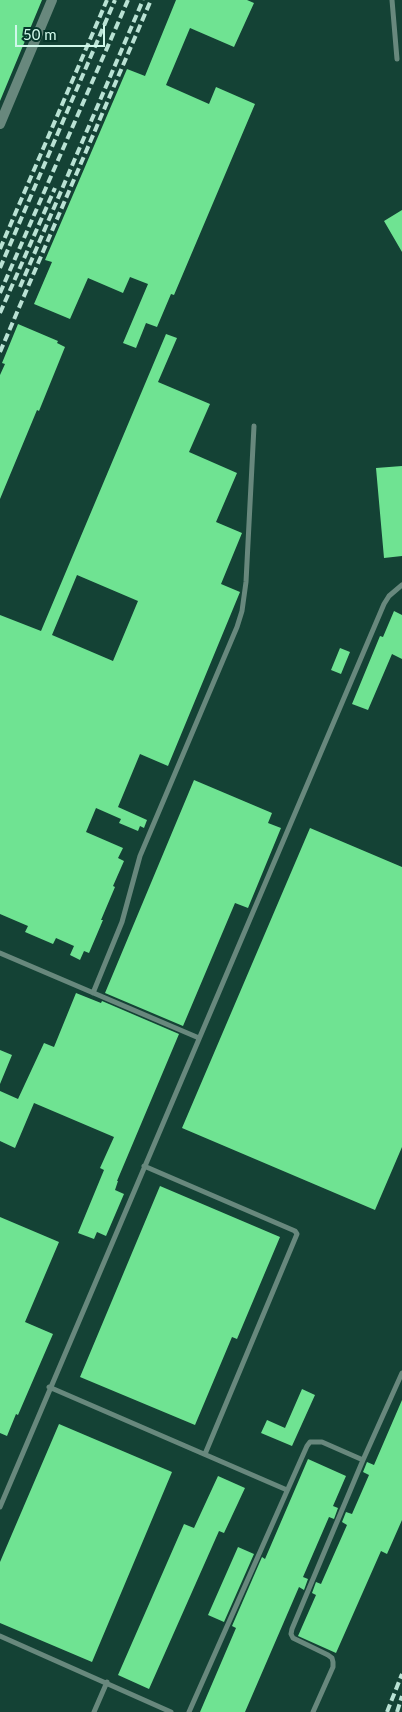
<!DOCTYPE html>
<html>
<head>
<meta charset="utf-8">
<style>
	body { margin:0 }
	#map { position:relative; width:402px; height:1712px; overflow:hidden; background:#144235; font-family:Lato,sans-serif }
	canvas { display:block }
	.scale { position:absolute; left:15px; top:25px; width:90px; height:22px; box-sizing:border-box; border:2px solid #d0f8ea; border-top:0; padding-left:6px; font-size:15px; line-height:18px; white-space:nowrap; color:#d0f8ea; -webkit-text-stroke:4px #07372b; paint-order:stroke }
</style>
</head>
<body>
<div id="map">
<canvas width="402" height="1712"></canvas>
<div class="scale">50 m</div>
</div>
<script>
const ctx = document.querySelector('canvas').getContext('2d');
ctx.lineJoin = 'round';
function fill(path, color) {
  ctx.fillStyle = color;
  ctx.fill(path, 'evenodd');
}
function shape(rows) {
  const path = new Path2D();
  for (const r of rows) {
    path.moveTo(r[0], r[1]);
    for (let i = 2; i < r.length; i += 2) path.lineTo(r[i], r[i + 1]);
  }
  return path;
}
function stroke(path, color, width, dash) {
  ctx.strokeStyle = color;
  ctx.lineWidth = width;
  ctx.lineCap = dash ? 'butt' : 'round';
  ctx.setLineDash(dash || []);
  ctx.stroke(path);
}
fill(shape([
	[0,0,42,0,0,101],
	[176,0,247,0,254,3,234,47,190,28,166,85,209,104,216,87,255,104,174,295,171,294,157,327,146,323,136,348,123,343,148,284,130,277,123,293,88,278,70,319,34,304,52,262,45,260,127,69,145,76],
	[402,210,402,252,384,221],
	[18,324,58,341,57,343,65,347,39,411,37,410,0,499,0,375,5,364,2,363],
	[166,334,177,338,158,382,210,404,189,452,237,473,216,522,242,533,221,584,240,592,168,766,140,754,118,807,147,820,144,828,140,826,138,831,119,823,121,819,96,808,86,832,123,848,118,858,124,861,113,886,115,887,101,920,103,920,89,953,84,951,80,960,70,955,74,946,56,938,53,944,25,932,28,926,0,914,0,615,41,631],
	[77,575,138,601,113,661,52,635],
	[402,466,402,556,384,558,376,468],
	[394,611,402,615,402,659,392,654,368,710,352,704,380,636,383,637],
	[340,648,350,652,341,674,331,670],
	[194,780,272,813,268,823,281,828,248,908,235,903,183,1026,105,993],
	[310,828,402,867,402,1147,375,1210,182,1128],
	[76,993,101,1003,102,1001,179,1034,117,1181,118,1181,115,1190,124,1194,106,1236,97,1232,94,1239,78,1233,104,1170,100,1168,114,1137,34,1103,15,1148,0,1141,0,1091,18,1099,44,1043,54,1047],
	[0,1050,12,1055,0,1084],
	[160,1186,280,1237,237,1339,232,1337,195,1425,80,1377],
	[0,1217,59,1242,25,1322,53,1334,18,1415,16,1414,7,1436,0,1433],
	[302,1389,315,1395,292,1446,261,1433,267,1420,285,1428],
	[402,1400,402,1520,387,1554,381,1551,336,1653,298,1636,316,1595,312,1593,316,1582,321,1584,347,1525,342,1522,346,1512,352,1514,369,1475,363,1472,367,1462,374,1465],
	[59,1424,172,1472,92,1662,0,1623,0,1562],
	[308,1459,346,1476,333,1506,338,1508,334,1519,329,1517,303,1577,308,1579,304,1590,299,1587,245,1712,200,1712,236,1628,232,1626,262,1557,265,1559],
	[218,1476,245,1488,224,1533,219,1531,149,1689,118,1675,184,1524,194,1528],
	[238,1547,254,1554,224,1622,208,1615]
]), '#6fe392');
stroke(shape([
	[392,0,397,59],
	[0,953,199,1038],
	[93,993,122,922,140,856,237,627,242,611,246,582,254,426],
	[144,1166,295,1231,297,1234,205,1454],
	[49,1387,287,1490],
	[0,1507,384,604,389,596,402,585],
	[0,1636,171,1712],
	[94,1712,107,1682],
	[189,1712,307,1446,310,1442,322,1442,363,1460],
	[313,1712,333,1667,333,1662,332,1658,328,1655,293,1638,291,1634,292,1629,363,1460,402,1373]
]), '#68887d', 5);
stroke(shape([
	[0,124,52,0]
]), '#68887d', 10);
stroke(shape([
	[0,249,107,0],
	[0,268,115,0],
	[20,287,143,0],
	[0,293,128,0],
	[0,313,55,188],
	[0,352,151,0],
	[387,1712,402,1674],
	[397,1712,402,1696]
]), '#b9e2d4', 4, [8, 4]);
</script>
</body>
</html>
